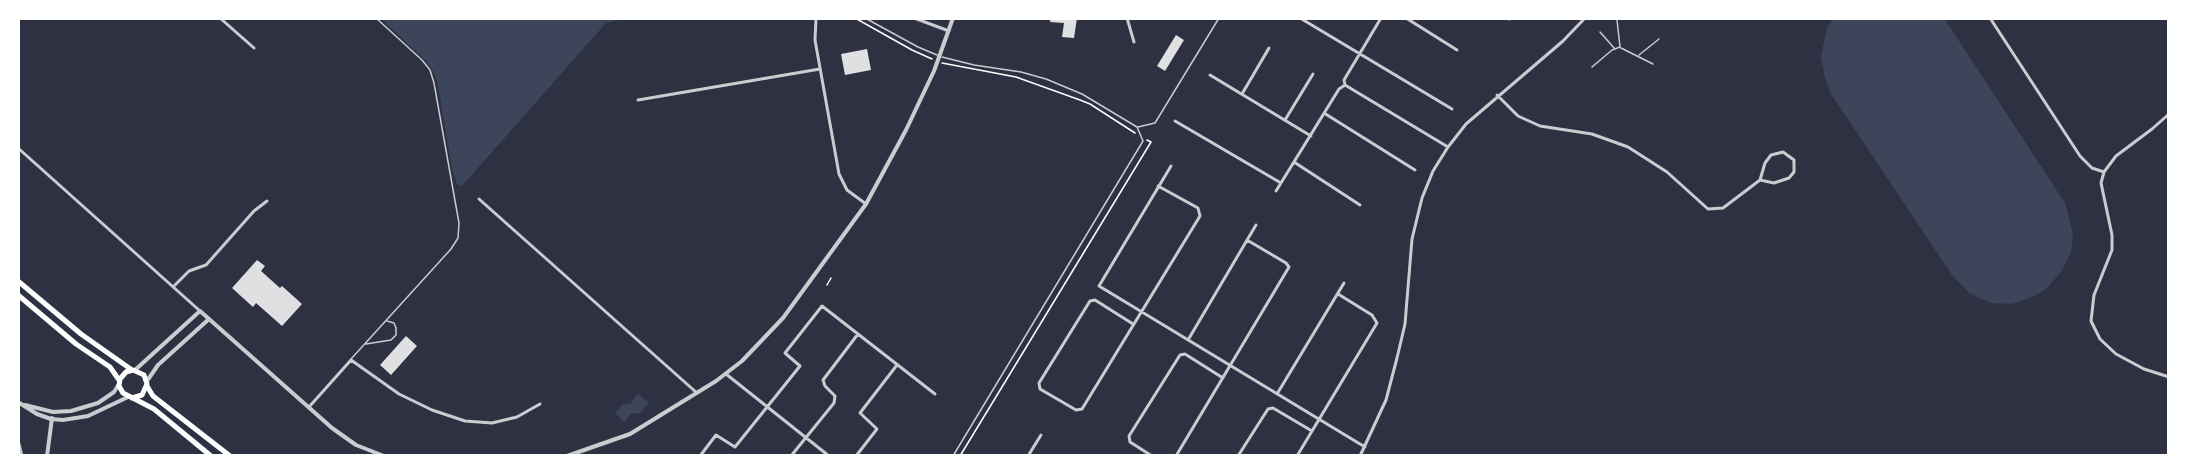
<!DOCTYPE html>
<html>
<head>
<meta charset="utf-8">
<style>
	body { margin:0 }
	#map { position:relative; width:2187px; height:474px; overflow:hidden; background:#2d3142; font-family:"Sofia Sans Condensed",sans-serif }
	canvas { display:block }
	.frame { position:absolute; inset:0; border:20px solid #fff; pointer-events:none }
</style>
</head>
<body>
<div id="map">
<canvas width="2187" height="474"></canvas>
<div class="frame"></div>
</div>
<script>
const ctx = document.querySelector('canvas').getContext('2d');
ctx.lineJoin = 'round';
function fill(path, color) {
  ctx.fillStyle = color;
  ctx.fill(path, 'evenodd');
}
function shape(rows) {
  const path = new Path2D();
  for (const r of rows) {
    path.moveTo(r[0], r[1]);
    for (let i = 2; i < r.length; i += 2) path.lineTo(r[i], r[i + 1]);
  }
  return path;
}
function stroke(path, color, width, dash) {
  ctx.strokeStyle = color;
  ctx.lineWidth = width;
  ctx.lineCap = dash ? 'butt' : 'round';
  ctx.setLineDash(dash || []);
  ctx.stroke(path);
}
fill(shape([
	[380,18,629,18,606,23,462,186,457,184,452,169,437,80,433,71,426,61],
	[1833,18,1943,18,1946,21,2065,203,2073,235,2071,252,2061,272,2047,288,2035,296,2012,304,1991,303,1969,293,1952,275,1831,94,1825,78,1821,56,1827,28],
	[638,394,649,403,640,413,631,414,624,422,615,413,623,404,630,404]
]), '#3c4559');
fill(shape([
	[1051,18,1077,18,1074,38,1062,37,1064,23,1050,22],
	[1176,35,1184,40,1165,71,1157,66],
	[867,49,871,70,845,75,841,54],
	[257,260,265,266,261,271,280,288,282,286,302,304,282,326,256,303,253,307,232,288],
	[406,336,417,346,391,375,380,365]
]), '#e0e0e3');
stroke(shape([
	[855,18,912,50,932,59],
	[942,63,1016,77,1080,100,1090,104,1135,133],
	[827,285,831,278],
	[960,456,1151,142,1147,140]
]), '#fff', 1.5);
stroke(shape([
	[865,18,918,47,937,55],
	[1600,32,1615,49],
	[1621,48,1653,64],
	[1639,55,1659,39],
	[942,57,974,65,1021,72,1046,79,1082,94,1137,127,1143,141,953,456],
	[1592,67,1612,50,1620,47,1617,20],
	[1138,127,1155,123,1219,18],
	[366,344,391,340,396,335,396,328,394,323,387,321],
	[351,359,451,249,458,238,459,223,434,83,430,70,422,60,376,18]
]), '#caccd0', 1.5);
stroke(shape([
	[220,18,254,48],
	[816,18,815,40,839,174,847,190,866,204],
	[914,18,949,31],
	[1127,18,1134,42],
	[1300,18,1452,109],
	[1406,18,1457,50],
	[1507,18,1509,19],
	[1615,18,1627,18],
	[1990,18,2080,156,2092,168,2104,172],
	[1210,75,1311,136],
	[1345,85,1448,147],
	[1242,94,1269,48],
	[1497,95,1518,116,1540,126,1592,134,1628,147,1667,172,1708,209,1723,208,1760,180,1774,183,1789,178,1794,172,1794,160,1783,152,1771,155,1765,163,1760,180],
	[638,100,820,69],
	[1324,113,1415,170],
	[2169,114,2152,129,2116,156,2104,172,2101,183,2112,235,2112,250,2094,295,2091,321,2100,339,2116,354,2144,369,2169,377],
	[1285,120,1313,74],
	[1175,121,1281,183],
	[18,148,200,311],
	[1294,162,1360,205],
	[1171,166,1099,286,1365,447],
	[1276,191,1339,89,1345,85,1344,80,1381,18],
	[479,199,697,393],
	[173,287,189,271,206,265,254,211,267,201],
	[1133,324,1095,300,1090,301,1039,383,1040,389,1076,410,1082,409,1200,216,1198,208,1158,186],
	[1188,340,1256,225],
	[726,374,829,456],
	[1277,394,1344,283],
	[309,407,351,360,399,394,432,410,465,421,492,423,517,417,540,404],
	[18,440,22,456],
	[700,456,716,435,735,447,800,366,785,353,822,306,935,394],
	[791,456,834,403,835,396,825,386,823,380,858,334],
	[856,456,877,429,860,413,897,365],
	[1028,456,1041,435],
	[1152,456,1130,442,1129,436,1180,355,1185,354,1223,378],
	[1176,456,1289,267,1286,263,1247,240],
	[1238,456,1268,409,1273,408,1312,431],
	[1297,456,1377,323,1372,315,1338,294],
	[1360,456,1386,400,1397,358,1405,324,1412,239,1422,198,1433,171,1448,147,1466,124,1563,41,1585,18]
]), '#caccd0', 3);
stroke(shape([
	[135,370,200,311,332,428,356,445,384,456],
	[147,381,158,365,209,319],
	[18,402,37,414,51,419,63,420,88,416,128,397],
	[25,405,53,412,71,411,98,403,114,392,119,384],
	[47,456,52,418],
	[567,456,630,434,716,381,742,361,783,318,866,204,906,130,934,71,953,18]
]), '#caccd0', 4);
stroke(shape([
	[18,281,81,334,132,370],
	[18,295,76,344,110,367,119,380],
	[147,386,153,396,230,456],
	[132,398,142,395,147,384,144,375,133,370,126,372,120,379,119,386,123,393,154,409,211,456]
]), '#fff', 5);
</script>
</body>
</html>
